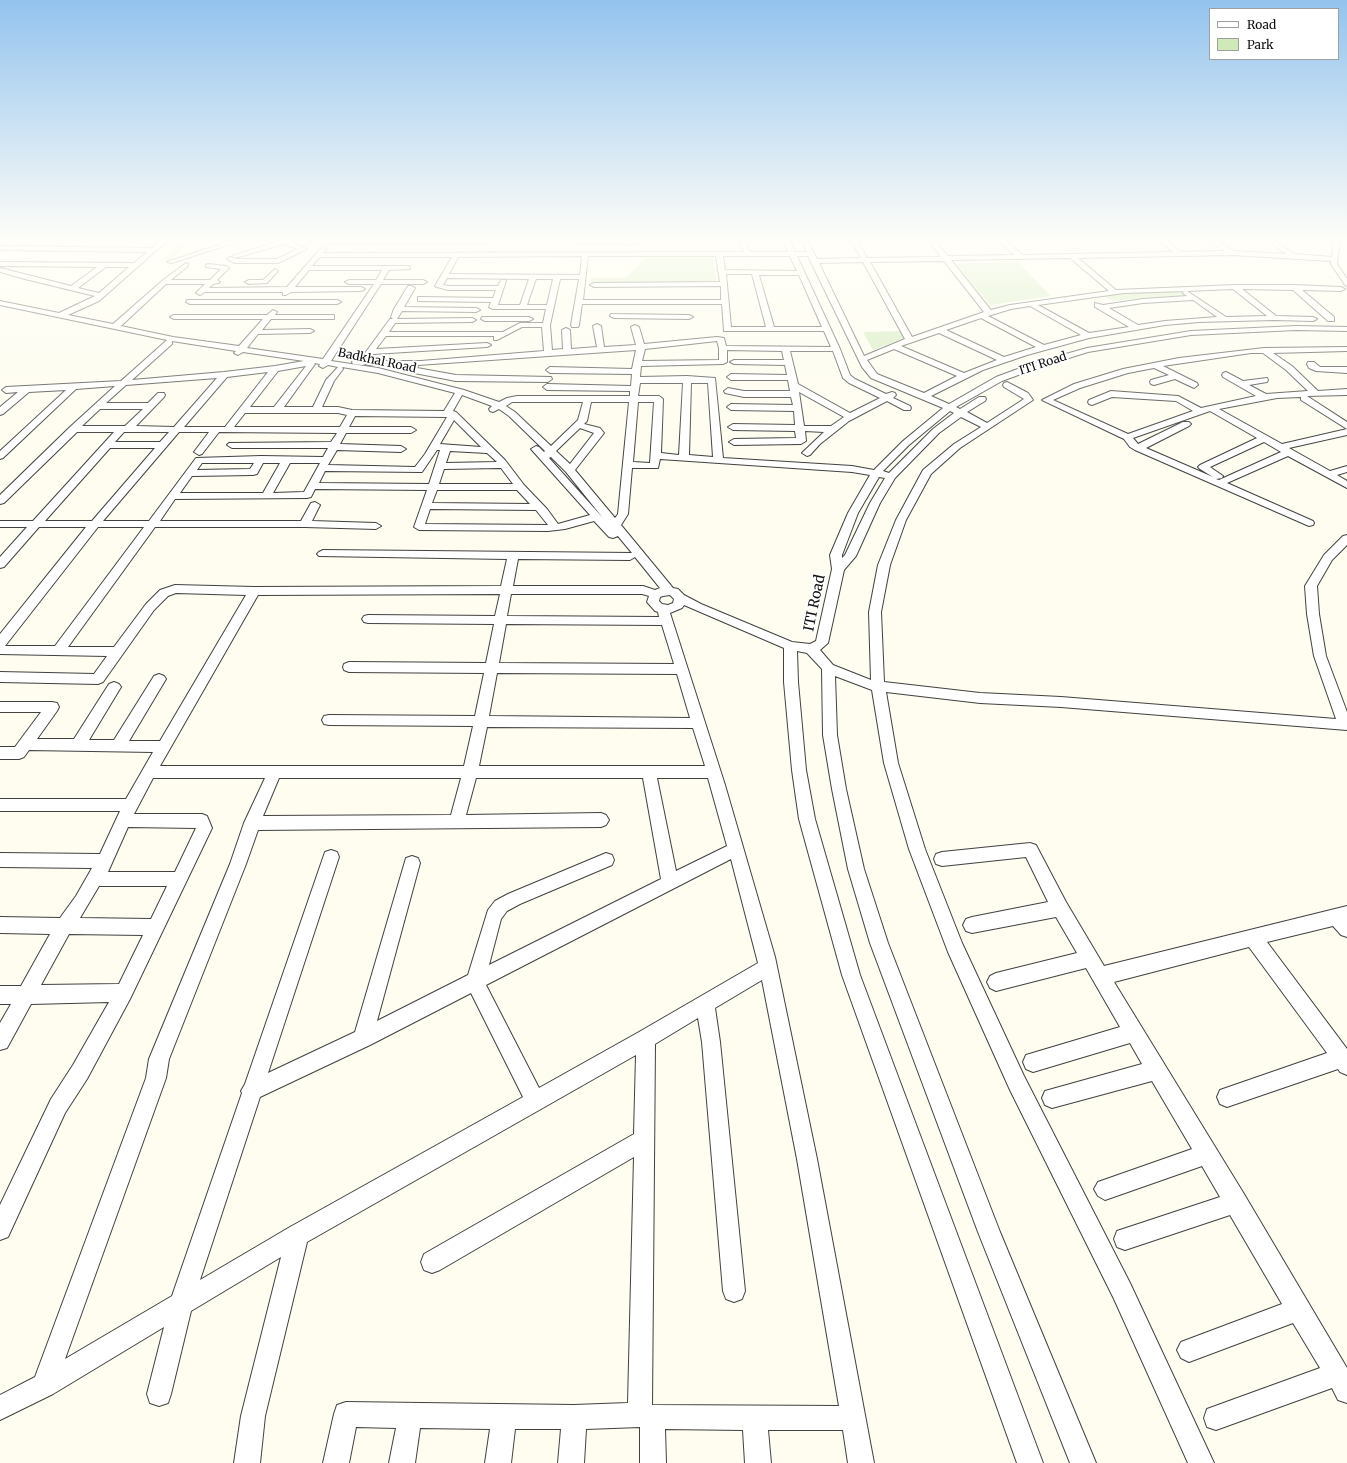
<!DOCTYPE html>
<html>
<head>
<meta charset="utf-8">
<style>
	body { margin:0 }
	#map { position:relative; width:1347px; height:1463px; overflow:hidden; background:#fffdef; font-family:Merriweather,serif }
	canvas { display:block }
	.legend { position:absolute; left:1209px; top:8px; width:130px; height:52px; box-sizing:border-box; background:#fff; border:1px solid #9f9f9f; margin:0; padding:5px 7px; list-style:none; font-size:12px; color:#0e0e0e }
	.legend li { display:flex; align-items:center; gap:8px; height:20px }
	.legend b { width:20px; border:1px solid #9f9f9f }
</style>
</head>
<body>
<div id="map">
<canvas width="1347" height="1463"></canvas>
<ul class="legend">
<li><b style="height:5px;background:#fff"></b>Road</li>
<li><b style="height:11px;background:#cfeab8"></b>Park</li>
</ul>
</div>
<script>
const ctx = document.querySelector('canvas').getContext('2d');
ctx.lineJoin = 'round';
function fill(path, color) {
  ctx.fillStyle = color;
  ctx.fill(path, 'evenodd');
}
function shape(rows) {
  const path = new Path2D();
  for (const r of rows) {
    path.moveTo(r[0], r[1]);
    for (let i = 2; i < r.length; i += 2) path.lineTo(r[i], r[i + 1]);
  }
  return path;
}
function stroke(path, color, width, dash) {
  ctx.strokeStyle = color;
  ctx.lineWidth = width;
  ctx.lineCap = dash ? 'butt' : 'round';
  ctx.setLineDash(dash || []);
  ctx.stroke(path);
}
function drawText(font, color, halo, rows, align = 'center') {
  ctx.font = font + ' Merriweather,serif';
  ctx.lineWidth = 4;
  ctx.setLineDash([]);
  ctx.textBaseline = 'middle';
  ctx.strokeStyle = halo;
  ctx.fillStyle = color;
  for (const [text, x, y, turn = 0] of rows) {
    ctx.save();
    ctx.translate(x, y);
    ctx.rotate((+turn || 0) * Math.PI / 180);
    ctx.textAlign = isNaN(turn) ? turn : align;
    if (halo) ctx.strokeText(text, 0, 0);
    ctx.fillText(text, 0, 0);
    ctx.restore();
  }
}
fill(shape([
	[20,240,44,240,0,253,0,244],
	[185,240,191,241,171,260,160,261],
	[646,257,712,257,717,284,591,282,590,278,626,278],
	[1018,262,1051,296,990,305,956,264],
	[1181,290,1189,296,1150,297,1113,301,1104,296,1122,293],
	[903,331,907,337,873,350,863,332]
]), '#cfeab8');
const minor = shape([
	[161,240,167,241,99,301,68,315,113,324,162,281,186,263,188,264,188,266,171,280,210,280,221,269,206,267,206,265,208,264,226,266,229,268,217,280,220,282,218,283,213,284,209,288,287,287,322,247,324,246,327,248,323,253,744,252,739,240,745,240,750,252,788,252,783,240,789,240,795,252,807,252,801,240,807,240,817,259,861,258,851,240,857,240,867,258,941,257,928,240,934,240,948,256,1014,255,999,240,1006,240,1022,255,1173,252,1158,240,1165,240,1181,252,1225,251,1209,240,1216,240,1234,251,1287,254,1265,240,1272,240,1295,254,1332,257,1334,240,1340,240,1337,264,1347,279,1347,286,1345,285,1331,264,1331,261,1232,255,1078,258,1116,290,1235,285,1294,285,1341,287,1345,289,1341,291,1302,290,1334,317,1334,321,1328,321,1293,290,1242,289,1276,316,1313,317,1317,319,1313,321,1274,320,1199,322,1165,325,1089,338,1027,355,983,370,931,396,949,404,996,377,1034,363,1087,348,1191,331,1296,326,1347,327,1347,331,1296,330,1191,335,1088,352,1040,367,1002,381,956,407,960,409,979,397,985,397,986,399,985,401,967,412,987,423,1024,399,1004,387,1003,385,1004,383,1007,382,1028,393,1033,400,960,448,931,474,906,520,890,565,881,612,884,682,980,693,1061,697,1336,719,1314,656,1307,614,1305,586,1324,555,1343,536,1347,535,1347,545,1332,560,1317,586,1319,614,1326,656,1347,712,1347,730,1061,707,980,703,886,692,898,763,925,849,962,943,1024,1076,1130,1283,1214,1463,1188,1463,1114,1299,1010,1090,948,952,909,849,884,763,872,690,835,676,837,735,846,789,864,869,888,943,1000,1232,1096,1463,1070,1463,978,1232,870,943,848,869,832,789,823,735,822,669,807,653,797,651,798,682,806,770,815,819,860,975,1043,1463,1017,1463,842,975,799,819,792,770,784,682,784,648,684,605,682,608,670,613,725,785,775,957,817,1159,874,1463,848,1463,843,1430,768,1430,771,1463,745,1463,743,1430,665,1429,666,1463,640,1463,640,1427,586,1429,584,1463,558,1463,561,1429,515,1429,511,1463,485,1463,490,1429,420,1428,415,1463,389,1463,396,1428,356,1427,349,1463,323,1463,334,1414,337,1405,346,1402,574,1405,628,1403,634,1157,440,1270,432,1273,424,1270,421,1262,424,1254,634,1134,636,1055,307,1242,265,1416,260,1463,234,1463,241,1416,281,1257,191,1311,171,1394,168,1403,159,1406,150,1403,147,1394,164,1327,53,1394,0,1420,0,1395,35,1377,146,1078,149,1059,230,864,244,823,265,778,153,778,134,814,202,814,207,816,212,828,130,999,87,1079,65,1113,8,1237,0,1240,0,1205,51,1099,73,1065,109,1002,31,1004,7,1048,0,1050,0,1023,11,1004,0,1004,0,986,21,986,50,934,0,933,0,917,60,918,76,896,92,868,0,867,0,853,100,854,120,811,0,811,0,799,126,799,153,752,29,750,24,757,19,759,0,759,0,747,15,747,41,712,0,712,0,702,52,702,57,703,59,707,57,711,37,739,74,739,109,684,114,682,119,684,121,687,89,740,114,740,154,676,159,674,164,676,166,679,129,741,160,741,246,595,176,593,168,596,154,610,103,682,98,684,0,682,0,672,94,674,107,656,0,654,0,634,86,527,39,527,4,567,0,568,0,557,27,527,0,527,0,521,33,521,114,432,77,432,4,503,0,504,0,495,70,427,115,386,76,389,3,458,0,459,0,451,66,390,29,392,3,414,0,415,0,407,18,392,6,393,2,390,6,387,121,381,167,340,0,305,0,301,59,313,95,296,25,279,0,272,0,268,71,286,97,267,0,266,0,262,134,263,147,252,0,250,0,246,152,248,161,240],
	[582,256,580,275,449,274,458,257,582,256],
	[588,256,716,256,720,282,594,283,590,285,594,287,721,286,721,300,583,300,588,256],
	[723,256,790,256,797,271,725,270,723,256],
	[797,256,808,256,862,367,871,378,943,408,903,441,874,470,852,466,723,458,715,378,687,376,640,377,641,366,723,364,727,362,727,350,782,351,784,360,734,360,730,362,734,364,785,365,787,375,731,374,727,377,731,380,788,380,790,391,744,391,728,388,724,391,725,393,744,397,791,397,793,405,731,404,727,407,731,410,794,411,795,425,733,424,728,427,733,430,795,431,796,438,734,439,729,442,734,445,801,444,806,441,805,431,824,432,804,451,802,453,807,456,810,455,820,444,849,421,887,401,904,410,910,410,911,408,910,406,893,398,896,395,895,393,892,392,886,394,855,379,850,375,840,349,797,256],
	[320,257,452,257,435,286,437,287,448,290,496,290,493,298,421,297,418,297,418,301,491,302,489,307,493,309,546,309,543,323,520,323,503,332,389,332,395,323,472,322,476,320,472,318,397,319,402,311,476,312,480,310,476,308,404,307,415,288,411,286,408,286,394,309,391,317,393,319,390,319,360,360,353,360,352,362,353,364,362,365,366,364,369,365,410,365,408,370,409,372,456,381,548,382,552,379,551,377,456,375,417,368,418,365,636,350,632,369,550,367,546,370,550,373,632,374,631,386,547,384,543,387,547,390,630,391,630,396,517,396,507,398,499,402,464,390,378,368,331,361,381,284,423,284,427,282,423,280,383,280,389,270,410,269,410,267,408,266,312,266,320,257],
	[1070,258,1109,291,1010,305,991,310,951,260,1070,258],
	[944,261,984,312,912,337,870,262,944,261],
	[863,262,905,339,864,356,819,263,863,262],
	[106,267,129,267,99,293,78,288,106,267],
	[309,270,382,270,376,280,349,280,345,282,349,284,374,284,323,359,247,348,258,334,310,333,314,331,310,329,262,330,271,319,334,319,334,315,275,315,277,312,273,310,267,315,174,315,170,317,174,319,263,319,239,346,173,337,121,326,166,284,205,284,196,293,200,295,205,292,283,292,283,295,286,295,291,292,361,291,365,289,361,287,295,287,309,270],
	[726,274,752,274,766,327,731,327,726,274],
	[759,275,799,275,822,327,774,327,759,275],
	[447,278,529,279,520,305,498,305,506,281,505,280,501,280,498,286,448,286,443,285,447,278],
	[536,279,553,279,547,305,527,305,536,279],
	[560,279,579,279,571,325,572,327,578,327,579,325,582,304,722,304,724,331,824,331,831,347,726,346,724,338,717,337,644,344,639,327,635,325,631,327,636,345,604,347,601,326,597,324,593,326,597,347,571,349,570,330,566,328,562,330,563,349,552,350,550,325,560,279],
	[1233,289,1267,316,1226,317,1187,291,1233,289],
	[1184,291,1183,293,1187,296,1143,299,1103,305,1095,303,1095,307,1129,327,1089,333,1038,305,1124,293,1187,291,1184,291],
	[1193,300,1217,317,1165,321,1138,325,1109,308,1143,303,1193,300],
	[1030,306,1081,335,1044,345,988,316,1011,309,1030,306],
	[981,318,1036,347,1004,357,946,330,981,318],
	[522,327,542,327,544,351,421,361,368,361,373,354,487,347,491,345,487,343,376,349,386,336,494,336,494,340,497,340,522,327],
	[939,333,997,360,964,373,901,346,939,333],
	[172,341,236,351,234,353,238,355,243,352,304,361,275,366,224,372,132,380,172,344,172,341],
	[717,341,719,348,719,360,642,361,645,349,717,341],
	[894,349,957,376,924,393,877,374,867,360,894,349],
	[790,351,833,351,843,378,849,383,880,398,850,413,798,384,790,351],
	[314,363,320,364,319,366,323,368,328,365,338,367,326,380,313,407,284,407,315,364,314,363],
	[306,366,274,407,250,407,278,371,306,366],
	[342,367,378,373,455,393,444,411,352,410,338,407,322,407,334,381,343,369,342,367],
	[268,372,225,427,184,427,227,377,268,372],
	[217,378,174,427,136,426,164,397,165,395,164,393,158,393,148,403,106,403,126,385,217,378],
	[640,383,683,383,679,455,661,453,663,399,659,396,638,396,640,383],
	[691,383,708,383,713,457,689,455,691,383],
	[799,392,844,417,831,426,804,426,799,392],
	[462,395,492,406,489,409,490,411,493,412,499,409,509,416,545,451,544,452,539,447,536,446,531,449,590,515,558,524,547,509,524,485,505,460,456,412,453,411,462,395],
	[512,402,583,402,578,420,551,446,515,412,506,406,512,402],
	[591,402,629,402,618,514,615,518,575,470,604,433,600,428,584,424,587,421,591,402],
	[638,402,654,402,650,463,633,462,638,402],
	[100,409,143,409,125,426,82,426,100,409],
	[950,411,954,413,933,429,889,473,883,471,909,445,950,411],
	[245,413,338,413,347,415,340,427,234,427,245,413],
	[355,416,447,417,425,454,415,467,328,465,337,450,401,452,406,449,401,446,340,444,346,433,411,433,416,430,411,427,349,427,355,416],
	[961,417,981,427,954,444,923,470,896,520,878,565,869,612,871,680,833,665,820,650,828,643,844,570,856,556,880,503,895,478,939,433,961,417],
	[454,420,481,447,440,444,454,420],
	[580,428,594,433,570,464,556,451,580,428],
	[124,432,169,432,160,442,115,442,124,432],
	[179,432,209,432,194,452,199,455,202,454,219,432,337,433,331,442,229,443,227,445,232,448,328,448,323,457,261,456,196,458,149,521,103,521,179,432],
	[110,448,155,448,92,521,45,521,110,448],
	[437,450,440,450,429,484,319,483,325,471,422,472,437,450],
	[450,451,487,453,497,462,446,463,450,451],
	[551,457,566,472,603,518,549,458,551,457],
	[660,459,852,472,870,475,848,513,830,555,832,569,816,641,810,644,792,642,701,604,684,595,678,589,673,588,621,525,628,514,632,468,658,468,660,459],
	[202,463,254,463,250,469,197,470,202,463],
	[263,463,280,463,263,493,180,493,192,476,253,475,257,474,263,463],
	[290,463,320,463,304,492,273,493,290,463],
	[501,468,513,484,439,484,444,469,501,468],
	[879,477,885,478,870,503,845,555,842,558,842,555,858,513,879,477],
	[315,489,427,490,414,527,419,530,548,531,565,529,594,521,609,537,613,538,618,536,632,553,323,550,319,552,317,554,319,556,507,559,501,586,254,587,175,585,160,590,146,604,114,647,68,647,155,527,305,527,376,529,381,526,376,523,312,521,320,505,315,502,311,503,301,521,160,521,175,499,307,498,311,497,315,489],
	[437,490,517,490,530,504,432,503,437,490],
	[430,509,536,510,548,525,425,524,430,509],
	[98,527,144,527,55,646,5,646,98,527],
	[635,557,660,588,655,590,643,586,513,586,518,559,630,560,635,557],
	[500,594,495,616,368,615,364,616,362,619,364,622,368,623,494,624,486,663,349,662,344,664,343,667,344,670,349,672,484,673,475,716,329,715,324,716,322,720,324,724,329,725,473,726,464,766,160,766,258,595,500,594],
	[511,594,642,594,649,596,647,602,655,611,658,612,659,617,507,616,511,594],
	[670,595,674,599,673,603,668,605,662,604,659,601,660,597,663,596,670,595],
	[506,624,662,625,674,664,499,663,506,624],
	[497,673,677,674,690,718,489,716,497,673],
	[487,727,693,728,705,766,479,766,487,727],
	[279,778,461,778,451,815,263,816,279,778],
	[476,778,643,778,661,879,489,965,501,919,507,911,520,904,612,865,614,860,612,855,606,853,508,894,495,901,488,910,468,975,377,1021,420,863,418,858,412,856,406,858,355,1032,268,1073,339,857,337,852,331,850,325,852,245,1084,241,1091,242,1093,172,1296,65,1359,166,1078,169,1059,246,864,258,830,601,827,606,825,609,820,606,815,601,813,466,815,476,778],
	[657,778,708,778,727,846,676,871,657,778],
	[128,827,196,828,175,872,108,872,128,827],
	[731,859,758,963,639,1032,539,1088,486,985,731,859],
	[99,886,167,886,151,919,80,918,99,886],
	[69,934,143,935,119,984,41,985,69,934],
	[762,980,797,1159,839,1406,652,1405,655,1044,698,1018,702,1042,723,1291,726,1299,734,1302,742,1299,745,1291,720,1042,715,1008,762,980],
	[471,993,523,1097,290,1227,200,1280,260,1097,370,1045,471,993],
	[233,240,242,240,172,263,167,262,233,240],
	[283,240,293,240,291,242,307,249,278,263,235,263,227,259,230,257,236,259,277,259,298,249,284,244,235,258,232,256,283,240],
	[328,240,491,240,492,241,489,243,326,243,326,241,328,240],
	[577,240,636,240,639,242,636,244,575,243,574,242,577,240],
	[275,269,278,271,267,283,249,284,245,282,249,280,263,280,275,269],
	[187,300,337,300,341,302,337,304,190,304,186,302,187,300],
	[611,314,689,315,693,317,689,319,614,318,610,316,611,314],
	[482,317,529,317,533,319,529,321,485,321,481,319,482,317],
	[1347,347,1347,351,1273,353,1292,366,1318,391,1347,389,1347,395,1307,396,1347,422,1347,429,1301,400,1301,397,1277,398,1219,409,1282,444,1347,429,1347,435,1289,448,1330,471,1347,466,1347,472,1337,475,1347,481,1347,488,1288,456,1227,483,1313,521,1314,523,1313,525,1309,526,1135,450,1130,447,1124,439,1042,400,1074,384,1123,369,1179,358,1264,348,1347,347],
	[1251,353,1263,353,1286,370,1308,391,1266,394,1249,385,1267,382,1268,380,1267,378,1243,381,1226,372,1223,373,1222,375,1223,377,1256,396,1201,408,1178,396,1111,391,1089,400,1088,402,1089,404,1092,405,1112,397,1176,401,1193,411,1128,434,1053,400,1080,388,1128,373,1154,368,1169,375,1151,380,1150,382,1151,384,1154,385,1175,379,1194,388,1198,385,1197,383,1163,366,1251,353],
	[1210,411,1257,438,1200,465,1198,467,1200,469,1213,477,1146,448,1189,426,1191,424,1189,422,1183,422,1138,444,1133,438,1210,411],
	[1264,442,1281,452,1219,480,1216,479,1222,478,1223,476,1210,467,1264,442],
	[1308,362,1314,362,1320,367,1347,367,1347,373,1316,371,1309,368,1307,364,1308,362],
	[1030,843,1036,845,1066,902,1104,966,1347,906,1347,937,1341,935,1333,926,1267,942,1347,1049,1347,1075,1340,1072,1338,1069,1227,1107,1220,1104,1217,1097,1220,1090,1327,1053,1249,947,1114,982,1244,1194,1347,1368,1347,1403,1338,1400,1332,1388,1216,1430,1207,1427,1204,1418,1207,1409,1320,1368,1293,1323,1189,1362,1181,1358,1177,1350,1181,1342,1282,1304,1230,1215,1125,1250,1117,1247,1114,1239,1117,1231,1220,1197,1202,1166,1105,1200,1098,1196,1094,1189,1098,1182,1192,1149,1152,1081,1052,1108,1045,1105,1042,1098,1045,1091,1142,1064,1130,1043,1033,1072,1026,1069,1023,1062,1026,1055,1120,1027,1086,968,996,991,990,988,987,982,990,976,996,973,1077,953,1056,917,972,933,966,931,963,925,966,919,972,917,1048,902,1026,857,942,866,936,864,934,859,936,854,942,852,1030,843]
]);
stroke(minor, '#414141', 2);
fill(minor, '#fff');
const sky = ctx.createLinearGradient(0, 0, 0, 445);
sky.addColorStop(0, '#93c3ee');
sky.addColorStop(0.54, '#fffef8');
sky.addColorStop(1, '#fffef800');
ctx.fillStyle = sky;
ctx.fillRect(0, 0, 1347, 445);
drawText('12px', '#0e0e0e', '#fff', [
	["Badkhal Road",377,361,12],
	["ITI Road",1043,364,-18]
]);
drawText('14px', '#0e0e0e', '#fff', [
	["ITI Road",815,603,-78]
]);
</script>
</body>
</html>
